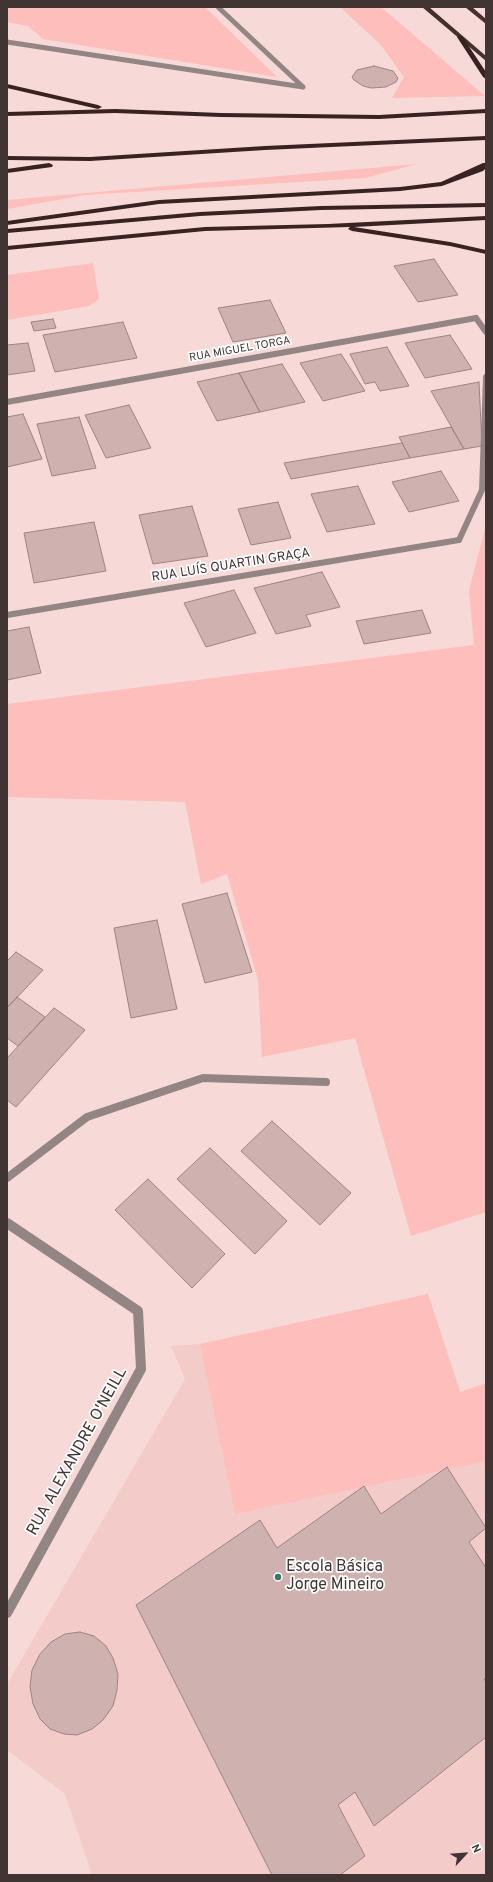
<!DOCTYPE html>
<html>
<head>
<meta charset="utf-8">
<style>
	body { margin:0 }
	#map { position:relative; width:493px; height:1882px; overflow:hidden; background:#f7d9d7; font-family:Overpass,sans-serif }
	canvas { display:block }
	.frame { position:absolute; inset:0; border:8px solid #413534; pointer-events:none }
	.north { position:absolute; left:445px; top:1834px; width:40px; height:40px; -webkit-text-stroke:3px #fff; paint-order:stroke; rotate:64deg; font-size:11px; font-weight:700; line-height:16px; text-align:center; color:#413534 }
	.north::after { content:''; display:block; margin:auto; width:14px; height:18px; background:#413534; clip-path:polygon(50% 0,100% 100%,50% 72%,0 100%) }
</style>
</head>
<body>
<div id="map">
<canvas width="493" height="1882"></canvas>
<div class="frame"></div>
<div class="north">N</div>
</div>
<script>
const ctx = document.querySelector('canvas').getContext('2d');
ctx.lineJoin = 'round';
function fill(path, color) {
  ctx.fillStyle = color;
  ctx.fill(path, 'evenodd');
}
function shape(rows) {
  const path = new Path2D();
  for (const r of rows) {
    path.moveTo(r[0], r[1]);
    for (let i = 2; i < r.length; i += 2) path.lineTo(r[i], r[i + 1]);
  }
  return path;
}
function stroke(path, color, width, dash) {
  ctx.strokeStyle = color;
  ctx.lineWidth = width;
  ctx.lineCap = dash ? 'butt' : 'round';
  ctx.setLineDash(dash || []);
  ctx.stroke(path);
}
function drawText(font, color, halo, rows, align = 'center') {
  ctx.font = font + ' Overpass,sans-serif';
  ctx.lineWidth = 3.5;
  ctx.setLineDash([]);
  ctx.textBaseline = 'middle';
  ctx.strokeStyle = halo;
  ctx.fillStyle = color;
  for (const [text, x, y, turn = 0] of rows) {
    ctx.save();
    ctx.translate(x, y);
    ctx.rotate((+turn || 0) * Math.PI / 180);
    ctx.textAlign = isNaN(turn) ? turn : align;
    if (halo) ctx.strokeText(text, 0, 0);
    ctx.fillText(text, 0, 0);
    ctx.restore();
  }
}
fill(shape([
	[428,1294,486,1470,486,1875,92,1875,65,1794,7,1750,7,1684,185,1379,171,1346,201,1344]
]), '#f3ccca');
fill(shape([
	[7,7,205,7,277,77,43,39,28,26,7,22],
	[340,7,381,7,485,96,392,98,404,77,380,44],
	[417,164,365,178,85,195,7,209,7,200],
	[93,263,99,299,89,306,7,320,7,275],
	[486,525,486,1212,411,1236,355,1038,262,1057,258,980,227,874,201,884,185,802,7,797,7,704,474,645,469,590],
	[428,1294,460,1392,486,1383,486,1470,483,1462,235,1514,200,1344]
]), '#febebb');
const building = shape([
	[374,66,393,71,398,78,396,82,386,87,371,88,363,86,354,80,352,77,357,70,374,66],
	[434,259,458,295,418,302,394,266,434,259],
	[270,300,286,333,233,342,218,308,270,300],
	[53,319,56,328,34,331,31,322,53,319],
	[123,322,137,358,55,372,43,335,123,322],
	[450,335,472,369,425,378,405,343,450,335],
	[28,343,35,371,7,375,7,345,28,343],
	[387,347,409,386,380,391,375,382,365,384,350,354,387,347],
	[341,354,365,391,323,401,300,363,341,354],
	[282,364,305,402,260,412,239,373,282,364],
	[239,373,260,412,217,421,197,382,239,373],
	[479,382,482,446,464,449,431,391,479,382],
	[129,405,151,448,106,458,85,415,129,405],
	[23,414,42,459,7,467,7,417,23,414],
	[79,417,96,468,52,476,37,424,79,417],
	[451,427,464,449,410,458,399,437,451,427],
	[402,443,410,458,291,479,284,463,402,443],
	[441,471,459,501,409,512,392,482,441,471],
	[358,486,375,524,327,532,311,494,358,486],
	[278,502,291,538,251,545,238,509,278,502],
	[192,506,208,556,153,564,139,515,192,506],
	[94,522,106,571,34,583,24,533,94,522],
	[322,572,340,607,306,615,311,626,276,634,254,588,322,572],
	[234,590,256,633,206,647,184,603,234,590],
	[422,610,431,633,364,644,356,621,422,610],
	[29,627,41,673,7,680,7,631,29,627],
	[227,893,252,972,205,983,182,904,227,893],
	[157,920,177,1009,131,1018,114,928,157,920],
	[16,952,43,970,7,1008,7,961,16,952],
	[17,997,45,1017,18,1046,7,1038,7,1008,17,997],
	[54,1008,85,1030,16,1107,7,1100,7,1058,54,1008],
	[272,1121,351,1193,320,1225,241,1151,272,1121],
	[210,1148,287,1221,255,1254,177,1179,210,1148],
	[148,1179,225,1254,192,1288,115,1210,148,1179],
	[447,1467,486,1528,469,1542,486,1568,486,1677,484,1679,486,1682,486,1737,374,1826,355,1792,338,1805,365,1856,340,1875,272,1875,136,1605,260,1520,277,1548,364,1486,381,1514,447,1467],
	[80,1632,94,1636,106,1646,113,1658,118,1674,117,1690,113,1706,103,1720,92,1729,77,1735,64,1734,50,1729,40,1719,33,1704,30,1687,32,1670,40,1654,51,1642,65,1634,80,1632]
]);
fill(building, '#cfb2b0');
stroke(building, '#9f8382', 1);
stroke(shape([
	[476,318,486,332],
	[459,540,482,490,486,377]
]), '#928584', 6);
stroke(shape([
	[218,7,303,87],
	[7,42,303,87]
]), '#928584', 5);
stroke(shape([
	[7,402,476,318],
	[7,615,459,540]
]), '#928584', 6);
stroke(shape([
	[7,1178,87,1117,203,1078,326,1082]
]), '#928584', 8);
stroke(shape([
	[7,1223,138,1311,141,1369,7,1613]
]), '#928584', 10);
fill(shape([
	[422,7,429,7,486,56,486,61,422,7],
	[465,7,472,7,486,19,486,24,465,7]
]), '#44302e');
fill(shape([
	[458,36,462,36,486,72,486,79,483,77,457,37,458,36],
	[7,84,98,105,102,107,98,109,7,88,7,84],
	[115,109,221,113,379,115,486,109,486,113,379,119,221,117,115,113,7,116,7,112,115,109],
	[486,136,486,140,265,150,90,161,7,160,7,156,90,157,265,146,486,136],
	[49,163,53,165,52,167,7,173,7,169,49,163],
	[483,163,486,163,486,168,483,171,442,186,400,191,159,204,7,225,7,221,159,200,400,187,441,182,483,163],
	[486,203,486,207,321,210,200,216,7,233,7,229,200,212,321,206,486,203],
	[486,216,486,220,354,227,450,242,486,250,486,254,450,246,352,231,348,229,350,227,205,231,7,250,7,246,205,227,328,224,486,216]
]), '#392322');
for (const [x, y, r, color] of [
	[278,1577,4,"#387866"]
]) {
  const dot = new Path2D();
  dot.arc(x, y, r, 0, 2 * Math.PI);
  ctx.fillStyle = color;
  ctx.fill(dot);
  stroke(dot, '#fff', 1.5);
}
drawText('11px', '#413534', '#fff', [
	["RUA MIGUEL TORGA",240,350,-10]
]);
drawText('13px', '#413534', '#fff', [
	["RUA LUÍS QUARTIN GRAÇA",231,566,-9]
]);
drawText('16px', '#413534', '#fff', [
	["RUA ALEXANDRE O'NEILL",78,1452,-61]
]);
drawText('16px', '#413534', '#fff', [
	["Escola Básica",286,1568],
	["Jorge Mineiro",286,1586]
], 'left');
</script>
</body>
</html>
